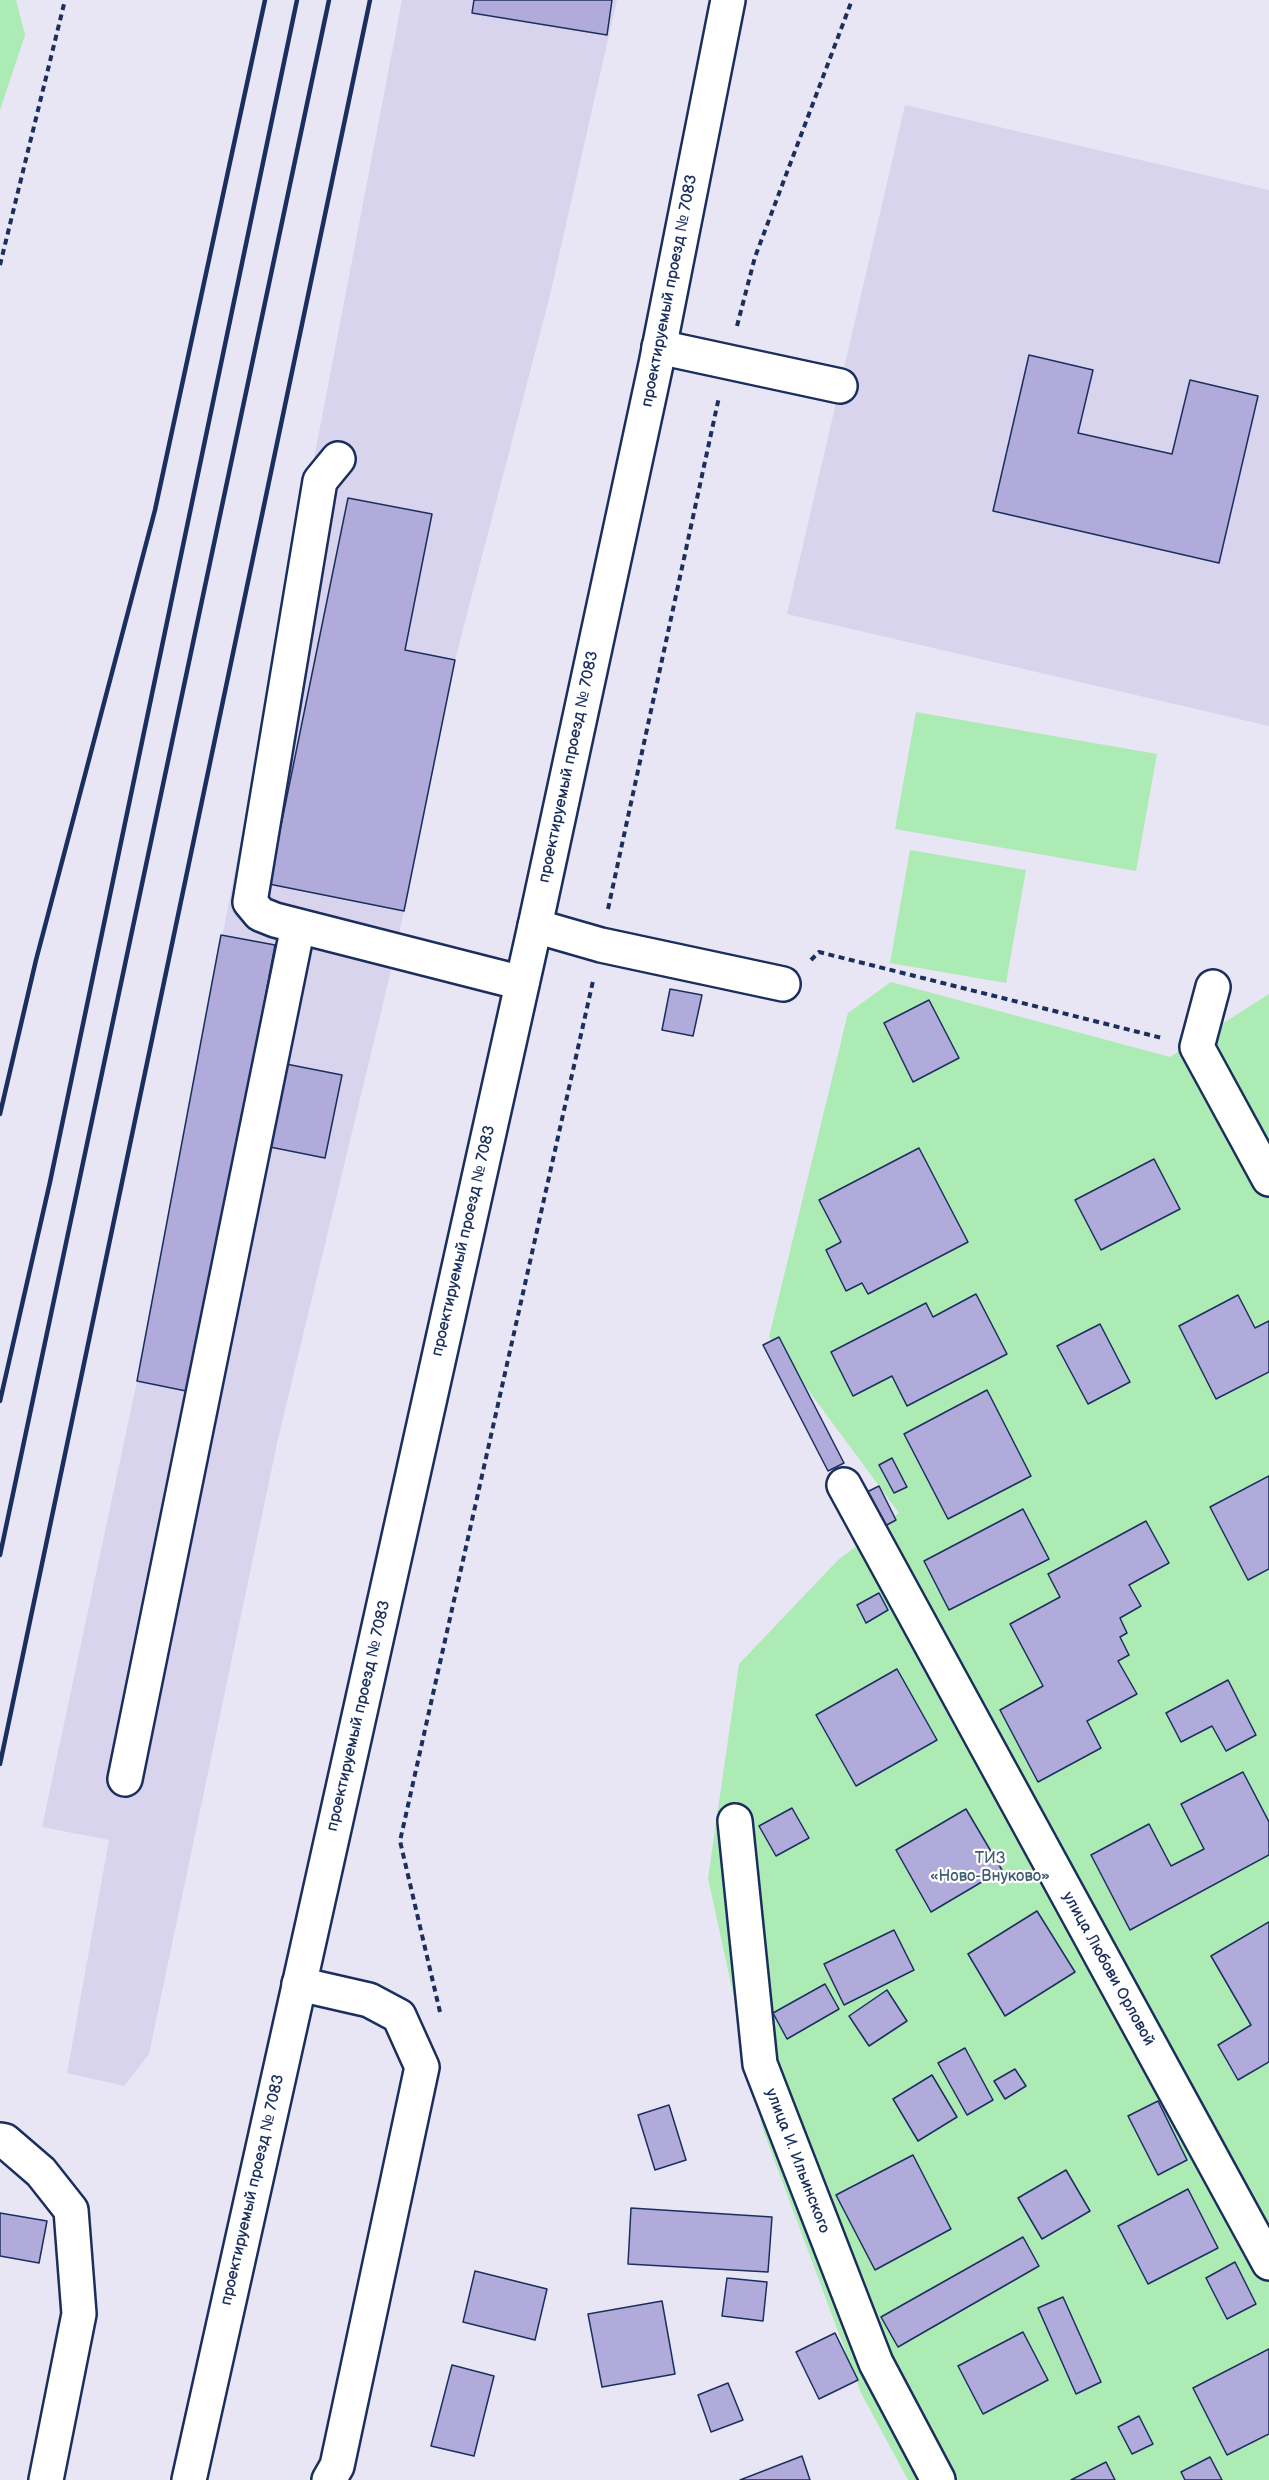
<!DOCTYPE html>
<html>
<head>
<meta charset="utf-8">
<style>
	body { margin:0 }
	canvas { display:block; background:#e8e6f4 }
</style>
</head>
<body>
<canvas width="1269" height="2480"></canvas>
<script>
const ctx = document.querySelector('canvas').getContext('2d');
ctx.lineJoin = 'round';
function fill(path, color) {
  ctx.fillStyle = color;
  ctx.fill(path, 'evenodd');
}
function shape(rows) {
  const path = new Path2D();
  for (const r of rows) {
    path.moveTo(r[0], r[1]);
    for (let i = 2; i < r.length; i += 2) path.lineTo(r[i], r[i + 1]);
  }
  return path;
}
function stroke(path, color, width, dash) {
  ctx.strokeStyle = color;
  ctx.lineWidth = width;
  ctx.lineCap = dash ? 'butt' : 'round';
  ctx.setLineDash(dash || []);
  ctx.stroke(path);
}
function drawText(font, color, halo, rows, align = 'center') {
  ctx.font = font + ' "Balsamiq Sans",sans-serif';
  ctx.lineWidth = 4.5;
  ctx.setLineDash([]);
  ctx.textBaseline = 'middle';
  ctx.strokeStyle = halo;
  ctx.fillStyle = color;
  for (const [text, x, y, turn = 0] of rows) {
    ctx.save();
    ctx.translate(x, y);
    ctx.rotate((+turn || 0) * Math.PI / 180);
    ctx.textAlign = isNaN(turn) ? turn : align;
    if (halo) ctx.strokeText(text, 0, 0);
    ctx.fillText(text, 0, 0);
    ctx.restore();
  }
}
fill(shape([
	[402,0,617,0,550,295,455,660,396,950,278,1439,149,2054,124,2086,67,2073,109,1840,42,1827,137,1381],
	[905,105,1269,190,1269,726,787,614]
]), '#d8d4ed');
fill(shape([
	[0,0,16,0,25,35,0,110],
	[916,712,1157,754,1136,871,895,829],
	[910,850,1026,870,1006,983,890,963],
	[891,982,1170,1057,1269,994,1269,2480,908,2480,861,2393,762,2127,708,1878,739,1664,838,1560,899,1513,769,1337,848,1013]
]), '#acebb3');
const building = shape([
	[474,0,612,0,607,35,472,13,474,0],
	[1029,355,1093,370,1078,433,1172,454,1190,380,1258,396,1219,563,993,511,1029,355],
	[348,498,432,514,405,650,455,660,404,911,269,884,348,498],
	[221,935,275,945,191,1392,137,1381,221,935],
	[670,989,702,995,693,1036,662,1030,670,989],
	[929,1000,959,1058,913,1082,884,1023,929,1000],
	[286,1064,342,1075,325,1158,270,1147,286,1064],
	[919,1148,968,1242,868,1294,862,1283,846,1291,826,1250,841,1242,819,1200,919,1148],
	[1154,1159,1180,1209,1101,1250,1075,1200,1154,1159],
	[976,1294,1007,1354,907,1406,892,1376,853,1396,831,1352,926,1303,933,1317,976,1294],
	[1238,1295,1255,1328,1269,1321,1269,1372,1216,1399,1179,1326,1238,1295],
	[1100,1324,1130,1382,1088,1404,1057,1346,1100,1324],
	[779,1337,844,1463,828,1471,763,1345,779,1337],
	[987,1390,1031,1476,948,1519,904,1434,987,1390],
	[892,1458,907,1487,894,1493,879,1465,892,1458],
	[1269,1476,1269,1569,1248,1580,1210,1507,1269,1476],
	[879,1486,896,1520,885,1526,867,1492,879,1486],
	[1023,1509,1049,1559,949,1610,924,1561,1023,1509],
	[1146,1521,1169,1563,1129,1585,1141,1606,1120,1618,1127,1633,1120,1637,1129,1655,1118,1661,1137,1694,1087,1721,1101,1748,1038,1782,1000,1710,1043,1686,1010,1624,1060,1597,1048,1574,1146,1521],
	[879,1593,888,1610,866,1623,857,1605,879,1593],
	[897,1669,937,1740,856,1786,816,1715,897,1669],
	[1228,1680,1256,1735,1226,1751,1212,1726,1181,1742,1166,1713,1228,1680],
	[1243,1772,1269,1822,1269,1855,1130,1930,1091,1855,1149,1824,1171,1866,1204,1849,1181,1804,1243,1772],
	[792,1808,809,1838,776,1856,759,1826,792,1808],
	[966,1809,1002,1870,931,1912,896,1850,966,1809],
	[1037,1911,1075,1972,1005,2016,968,1954,1037,1911],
	[1269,1922,1269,2062,1238,2080,1218,2045,1251,2025,1211,1956,1269,1922],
	[894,1930,914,1970,844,2005,824,1964,894,1930],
	[825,1984,839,2009,787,2039,773,2013,825,1984],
	[887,1990,907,2021,869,2046,849,2016,887,1990],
	[965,2048,993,2100,967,2115,938,2063,965,2048],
	[1015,2069,1026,2086,1005,2099,994,2081,1015,2069],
	[932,2075,957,2117,918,2141,893,2099,932,2075],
	[1158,2101,1187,2160,1158,2175,1128,2116,1158,2101],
	[669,2105,686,2160,655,2170,638,2115,669,2105],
	[913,2155,951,2229,875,2270,836,2195,913,2155],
	[1066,2170,1090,2211,1042,2239,1018,2198,1066,2170],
	[1188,2189,1218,2248,1148,2284,1118,2226,1188,2189],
	[631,2208,772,2217,768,2272,628,2264,631,2208],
	[0,2213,47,2221,39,2263,0,2256,0,2213],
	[1023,2237,1039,2266,898,2347,881,2317,1023,2237],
	[1235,2262,1256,2304,1227,2319,1206,2278,1235,2262],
	[475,2271,547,2289,535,2340,463,2322,475,2271],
	[727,2278,767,2282,763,2321,722,2316,727,2278],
	[1063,2297,1101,2382,1076,2394,1038,2308,1063,2297],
	[662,2301,675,2374,602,2387,588,2314,662,2301],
	[1023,2332,1048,2380,983,2414,958,2366,1023,2332],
	[835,2333,858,2380,819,2399,796,2352,835,2333],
	[1269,2349,1269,2434,1227,2455,1193,2388,1269,2349],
	[452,2365,494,2376,474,2456,431,2446,452,2365],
	[728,2383,743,2420,711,2432,698,2395,728,2383],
	[1139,2416,1153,2444,1132,2454,1118,2427,1139,2416],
	[802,2456,810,2480,740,2480,802,2456],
	[1210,2457,1222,2480,1185,2480,1181,2472,1210,2457],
	[1106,2462,1115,2480,1071,2480,1106,2462]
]);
fill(building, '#b1abdc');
stroke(building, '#1b2f5e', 1.5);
const minor = shape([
	[659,347,840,386],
	[338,459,320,481,250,902,260,914,275,920,522,983],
	[535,926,601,945,783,984],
	[1213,987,1197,1047,1269,1179],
	[844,1485,1269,2263],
	[125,1779,298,926],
	[735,1821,760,2064,876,2363,938,2480],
	[299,1984,369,2000,399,2016,422,2067,337,2466,329,2480],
	[0,2140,5,2141,41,2172,71,2210,79,2314,46,2480]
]);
const major = shape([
	[189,2480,535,926,656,364,728,0]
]);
stroke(minor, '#1b2f5e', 38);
stroke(major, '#1b2f5e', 38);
stroke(shape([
	[0,265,65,0],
	[737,326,755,257,852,0],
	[608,909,719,397],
	[811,960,819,952,1162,1038],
	[440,2012,400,1841,593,981]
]), '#1b2f5e', 4, [6, 4.5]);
stroke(minor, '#fff', 33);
stroke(major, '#fff', 33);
stroke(shape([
	[0,1114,36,960,155,510,265,0],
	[0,1401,50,1182,297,0],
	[0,1555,329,0],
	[0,1764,370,0]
]), '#1b2f5e', 4.5);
drawText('16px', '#1b2f5e', '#fff', [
	["проектируемый проезд № 7083",670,291,-79],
	["проектируемый проезд № 7083",569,767,-78],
	["проектируемый проезд № 7083",464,1241,-77],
	["проектируемый проезд № 7083",359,1716,-77],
	["улица Любови Орловой",1108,1969,61],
	["улица И. Ильинского",797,2161,69],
	["проектируемый проезд № 7083",253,2190,-77]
]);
drawText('16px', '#3f5e73', '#fff', [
	["ТИЗ",990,1859],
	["«Ново-Внуково»",990,1877]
]);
</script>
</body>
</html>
